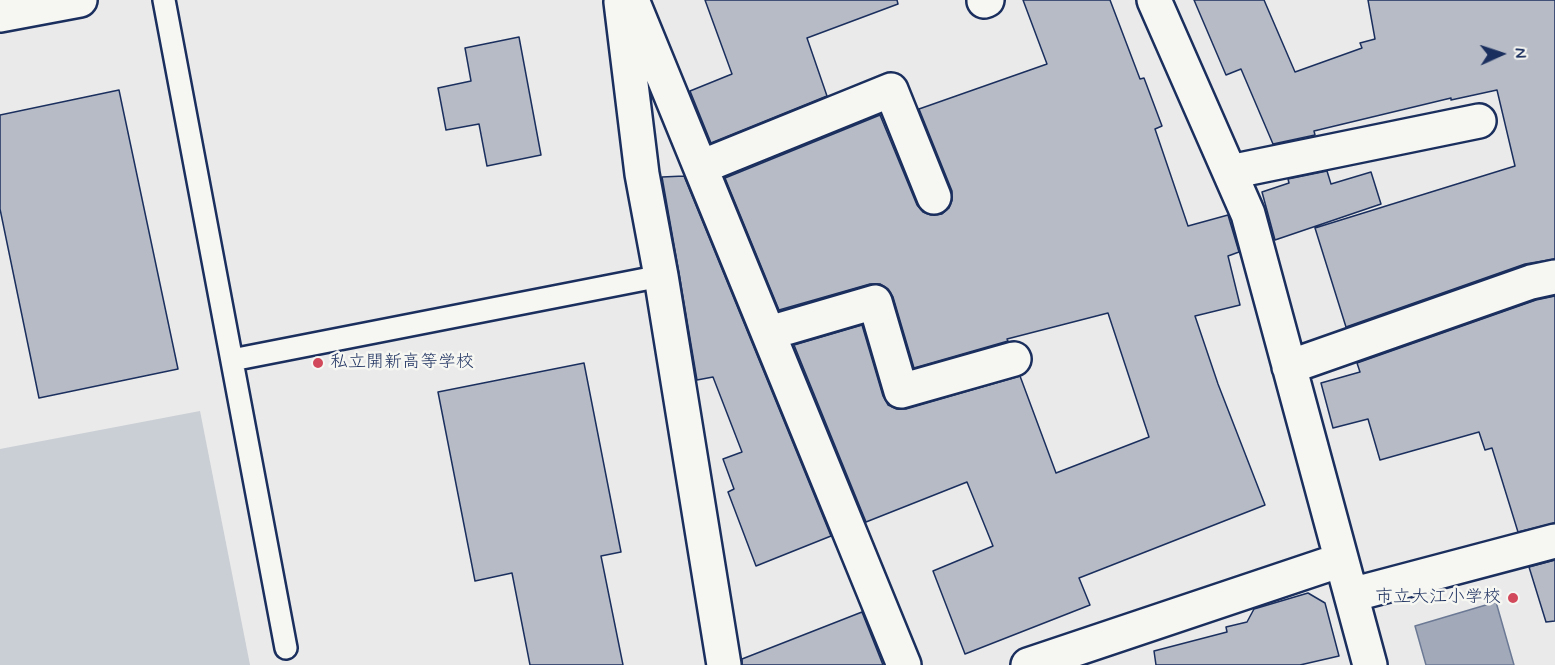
<!DOCTYPE html>
<html>
<head>
<meta charset="utf-8">
<style>
	body { margin:0 }
	#map { position:relative; width:1555px; height:665px; overflow:hidden; background:#e9eae9; font-family:Mynerve,sans-serif }
	canvas { display:block }
	.north { position:absolute; left:1471px; top:24px; width:60px; height:60px; -webkit-text-stroke:4px #f6f6f2; paint-order:stroke; rotate:87deg; font-size:16px; font-weight:700; line-height:24px; text-align:center; color:#1b2f5e }
	.north::after { content:''; display:block; margin:auto; width:21px; height:27px; background:#1b2f5e; clip-path:polygon(50% 0,100% 100%,50% 72%,0 100%) }
</style>
</head>
<body>
<div id="map">
<canvas width="1555" height="665"></canvas>
<div class="north">N</div>
</div>
<script>
const ctx = document.querySelector('canvas').getContext('2d');
ctx.lineJoin = 'round';
function fill(path, color) {
  ctx.fillStyle = color;
  ctx.fill(path, 'evenodd');
}
function shape(rows) {
  const path = new Path2D();
  for (const r of rows) {
    path.moveTo(r[0], r[1]);
    for (let i = 2; i < r.length; i += 2) path.lineTo(r[i], r[i + 1]);
  }
  return path;
}
function stroke(path, color, width, dash) {
  ctx.strokeStyle = color;
  ctx.lineWidth = width;
  ctx.lineCap = dash ? 'butt' : 'round';
  ctx.setLineDash(dash || []);
  ctx.stroke(path);
}
function drawText(font, color, halo, rows, align = 'center') {
  ctx.font = font + ' Mynerve,"Klee One",sans-serif';
  ctx.lineWidth = 5;
  ctx.setLineDash([]);
  ctx.textBaseline = 'middle';
  ctx.strokeStyle = halo;
  ctx.fillStyle = color;
  for (const [text, x, y, turn = 0] of rows) {
    ctx.save();
    ctx.translate(x, y);
    ctx.rotate((+turn || 0) * Math.PI / 180);
    ctx.textAlign = isNaN(turn) ? turn : align;
    if (halo) ctx.strokeText(text, 0, 0);
    ctx.fillText(text, 0, 0);
    ctx.restore();
  }
}
fill(shape([
	[200,411,250,665,0,665,0,449]
]), '#caced5');
const water = shape([
	[1496,602,1514,665,1426,665,1415,626,1496,602]
]);
fill(water, '#a2aaba');
stroke(water, '#6c7995', 1.5);
const building = shape([
	[705,0,897,0,898,4,807,38,827,96,711,143,690,91,732,74,705,0],
	[1023,0,1110,0,1140,79,1144,78,1162,126,1155,129,1188,226,1228,215,1239,252,1228,256,1240,305,1195,316,1218,384,1265,505,1079,578,1090,605,965,654,933,571,993,546,967,482,866,522,794,345,862,325,883,396,888,405,897,409,906,409,1020,376,1056,473,1149,437,1108,313,1007,339,1008,341,914,368,893,297,888,289,880,284,870,284,779,310,725,178,880,115,917,205,923,212,931,215,942,214,949,208,952,200,952,191,919,109,1047,64,1023,0],
	[1194,0,1264,0,1295,72,1362,48,1360,43,1375,39,1368,0,1555,0,1555,259,1525,264,1346,327,1315,228,1515,166,1497,90,1451,100,1451,98,1314,131,1315,135,1273,144,1241,69,1226,75,1194,0],
	[519,37,541,155,487,166,479,124,446,130,438,88,471,81,465,48,519,37],
	[119,90,178,369,39,398,0,209,0,115,119,90],
	[1327,171,1331,184,1371,172,1381,204,1275,240,1262,192,1289,183,1288,179,1327,171],
	[684,176,831,536,756,566,728,492,734,489,723,459,742,452,713,377,697,380,679,273,662,177,684,176],
	[1555,296,1555,523,1518,532,1492,448,1485,450,1479,432,1380,460,1368,419,1333,428,1321,383,1360,372,1357,363,1536,300,1555,296],
	[584,363,621,552,601,556,623,665,530,665,512,573,475,581,438,392,584,363],
	[1555,560,1555,621,1546,622,1529,567,1555,560],
	[1308,593,1325,603,1339,656,1300,665,1156,665,1154,651,1227,632,1226,627,1247,622,1254,609,1308,593],
	[862,612,883,665,742,665,742,659,862,612]
]);
fill(building, '#b6bbc6');
stroke(building, '#1b2f5e', 1.5);
const service = shape([
	[164,0,286,648],
	[232,360,661,276]
]);
const minor = shape([
	[632,0,904,665],
	[1154,0,1248,214,1370,665],
	[984,1,987,0],
	[621,2,642,174,661,276,724,665],
	[701,167,891,90,934,197],
	[1230,172,1479,121],
	[769,333,875,302,901,391,1014,359],
	[1289,367,1531,282,1555,277],
	[1351,595,1555,541],
	[1028,665,1341,560]
]);
const tertiary = shape([
	[0,15,80,0]
]);
stroke(service, '#1b2f5e', 26);
stroke(minor, '#1b2f5e', 38);
stroke(tertiary, '#1b2f5e', 38);
stroke(service, '#f6f6f2', 21);
stroke(minor, '#f6f6f2', 33);
stroke(tertiary, '#f6f6f2', 33);
for (const [x, y, r, color] of [
	[318,363,6,"#d1495b"],
	[1513,598,6,"#d1495b"]
]) {
  const dot = new Path2D();
  dot.arc(x, y, r, 0, 2 * Math.PI);
  ctx.fillStyle = color;
  ctx.fill(dot);
  stroke(dot, '#f6f6f2', 2);
}
drawText('18px', '#1b2f5e', '#f6f6f2', [
	["私立開新高等学校",330,363],
	["市立大江小学校",1501,598,"right"]
], 'left');
</script>
</body>
</html>
